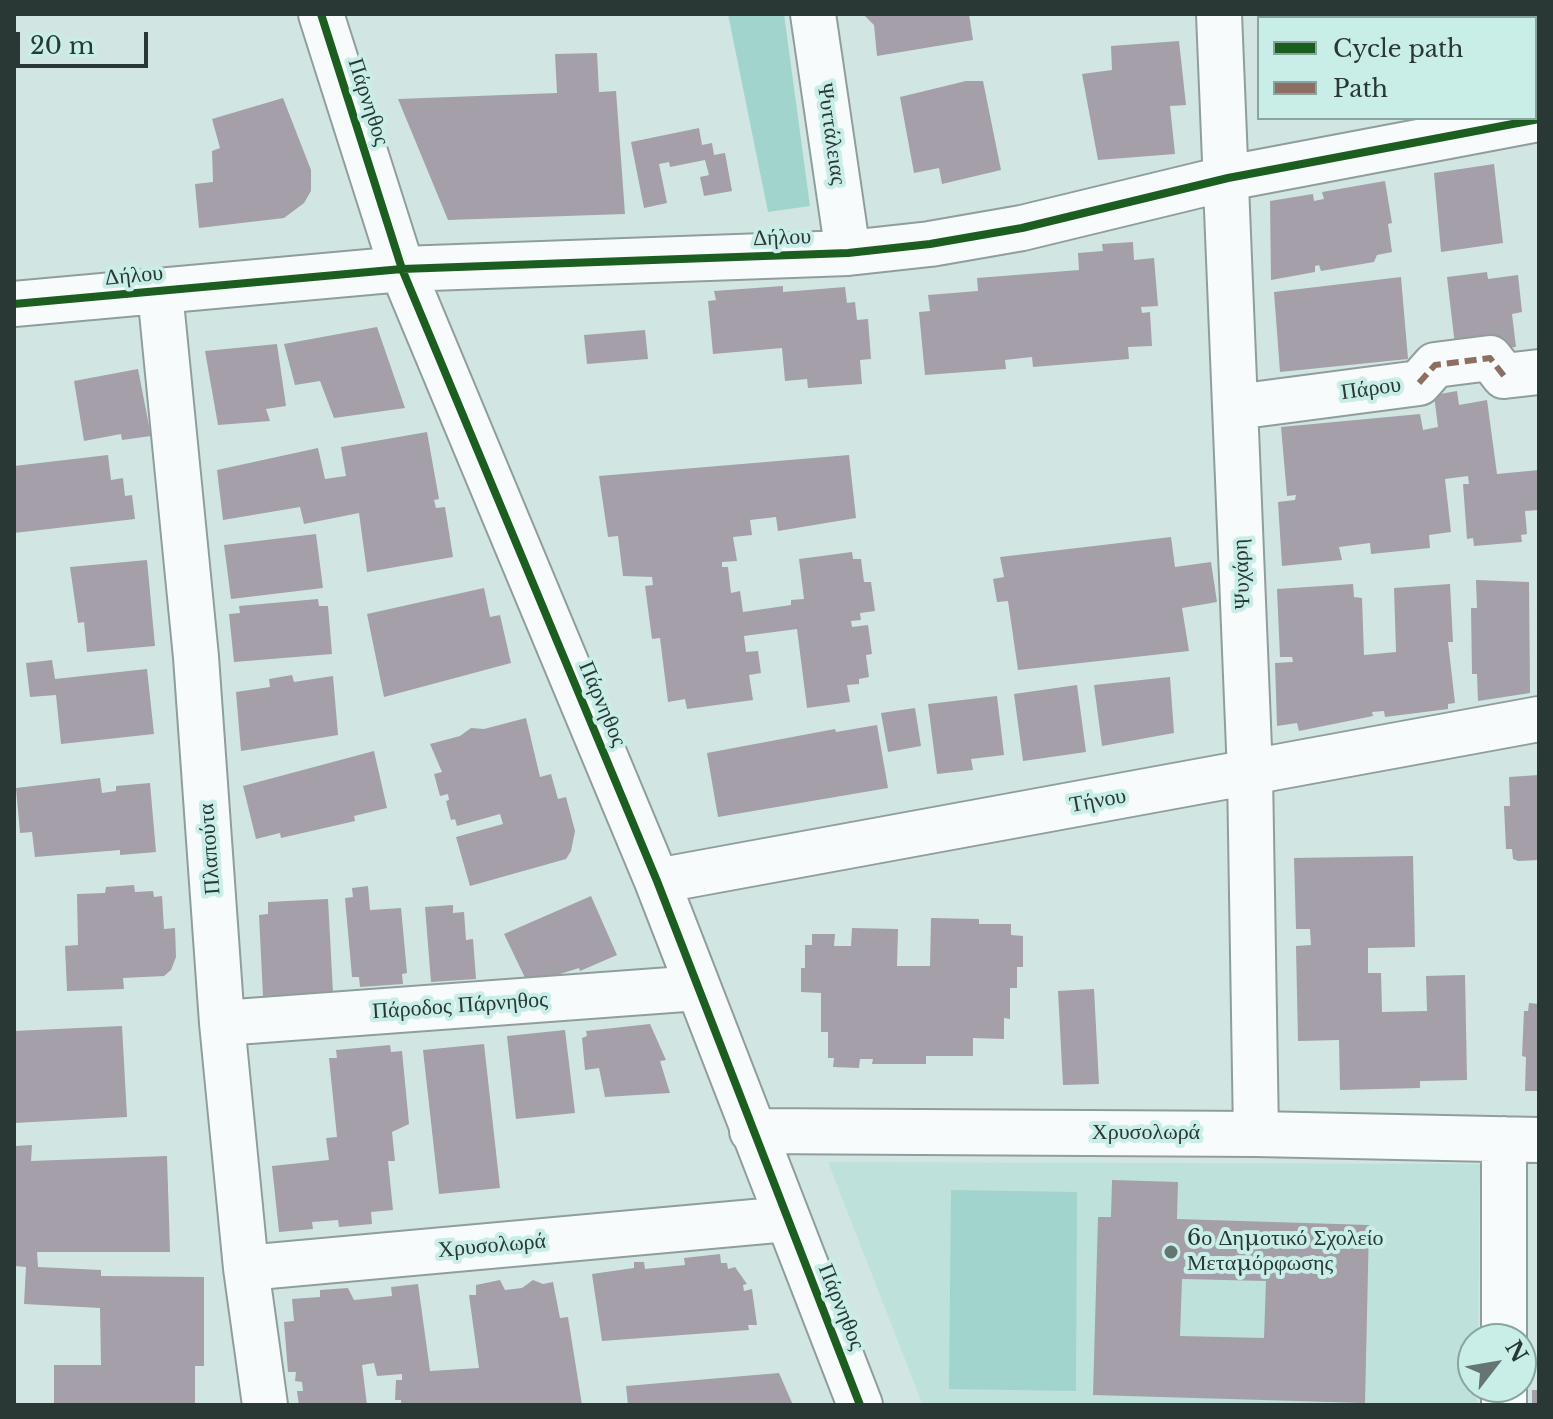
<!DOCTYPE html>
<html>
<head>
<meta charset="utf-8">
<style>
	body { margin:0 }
	#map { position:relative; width:1553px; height:1419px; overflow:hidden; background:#d1e6e2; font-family:"Libre Baskerville",serif }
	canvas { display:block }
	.frame { position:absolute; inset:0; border:16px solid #293835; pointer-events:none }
	.legend { position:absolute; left:1257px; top:16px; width:280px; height:104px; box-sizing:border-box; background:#c9eee8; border:2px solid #89a5a0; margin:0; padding:10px 14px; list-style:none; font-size:24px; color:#293835 }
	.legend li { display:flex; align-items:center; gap:16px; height:40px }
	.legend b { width:40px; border:2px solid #89a5a0 }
	.north { position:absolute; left:1457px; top:1323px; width:80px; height:80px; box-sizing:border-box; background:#c9eee8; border:2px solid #89a5a0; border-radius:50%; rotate:59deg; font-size:22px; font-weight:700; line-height:32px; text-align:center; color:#293835 }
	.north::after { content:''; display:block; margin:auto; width:28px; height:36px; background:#647572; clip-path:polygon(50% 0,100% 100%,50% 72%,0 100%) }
	.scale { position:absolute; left:16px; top:32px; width:132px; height:36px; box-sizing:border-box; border:4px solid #293835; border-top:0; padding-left:10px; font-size:24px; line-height:28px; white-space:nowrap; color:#293835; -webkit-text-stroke:6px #c9eee8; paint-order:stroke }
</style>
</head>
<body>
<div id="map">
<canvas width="1553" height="1419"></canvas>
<div class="frame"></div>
<ul class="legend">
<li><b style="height:10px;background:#1b5e20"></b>Cycle path</li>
<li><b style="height:10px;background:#8d6e63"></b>Path</li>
</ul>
<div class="north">N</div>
<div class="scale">20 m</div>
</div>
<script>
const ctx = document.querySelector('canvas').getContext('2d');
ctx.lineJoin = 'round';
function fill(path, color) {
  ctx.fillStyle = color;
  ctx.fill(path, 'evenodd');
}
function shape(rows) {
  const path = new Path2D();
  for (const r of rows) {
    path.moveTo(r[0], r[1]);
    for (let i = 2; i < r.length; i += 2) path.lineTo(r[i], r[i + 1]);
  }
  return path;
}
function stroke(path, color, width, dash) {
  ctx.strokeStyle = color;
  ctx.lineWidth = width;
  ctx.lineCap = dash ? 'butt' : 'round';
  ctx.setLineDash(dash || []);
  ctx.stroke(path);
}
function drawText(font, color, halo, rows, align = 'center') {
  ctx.font = font + ' "Libre Baskerville",serif';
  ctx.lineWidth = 8;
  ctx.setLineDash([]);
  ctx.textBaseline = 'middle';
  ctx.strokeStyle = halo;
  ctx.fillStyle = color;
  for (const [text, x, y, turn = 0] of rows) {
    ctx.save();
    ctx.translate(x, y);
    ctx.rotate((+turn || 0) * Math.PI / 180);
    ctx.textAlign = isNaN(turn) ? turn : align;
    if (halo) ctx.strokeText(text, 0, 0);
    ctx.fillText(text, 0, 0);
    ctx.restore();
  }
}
fill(shape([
	[828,1162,1480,1164,1478,1339,1473,1339,1477,1405,922,1403]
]), '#bfe1db');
fill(shape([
	[728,14,784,14,810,206,768,212],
	[951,1190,1077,1192,1076,1391,949,1389]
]), '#a1d4cd');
fill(shape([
	[863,14,969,14,973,40,877,56,874,25],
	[1261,14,1369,14,1369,18,1261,18],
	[1402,14,1539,14,1539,43,1535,43,1535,18,1402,18],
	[1179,41,1186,105,1170,106,1175,154,1098,160,1082,74,1112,70,1111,46],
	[597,53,599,92,616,91,625,214,448,220,398,99,557,93,555,54],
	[966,81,983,81,1001,170,942,184,939,168,914,173,900,97],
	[283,98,311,170,311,191,304,203,284,218,199,228,195,184,213,182,212,151,220,148,212,119],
	[699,128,702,145,712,143,714,155,725,153,732,191,704,196,700,177,709,175,705,160,670,167,669,162,659,164,667,203,644,208,631,142],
	[1494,164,1503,243,1441,252,1434,173],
	[1385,181,1392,223,1388,224,1392,252,1377,255,1374,262,1321,271,1319,265,1315,266,1315,272,1271,280,1270,201,1313,194,1314,201,1324,199,1322,192],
	[1133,242,1134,260,1154,258,1158,306,1141,307,1142,313,1150,312,1152,346,1128,347,1129,359,1033,367,1032,357,1005,360,1006,369,925,375,919,312,930,311,928,295,978,291,977,278,1079,270,1078,253,1103,251,1102,244],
	[1487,272,1488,279,1518,275,1522,312,1512,314,1516,347,1456,354,1447,277],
	[1401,277,1408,359,1280,372,1274,292],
	[783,286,783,292,845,287,847,303,855,302,857,320,868,319,871,359,860,360,862,384,808,388,807,379,785,381,782,348,713,354,708,301,716,300,714,291],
	[377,327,405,408,334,418,320,381,295,385,284,344],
	[645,330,648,359,587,364,584,335],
	[277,344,286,406,266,409,270,421,218,425,205,351],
	[138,369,151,436,122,440,121,434,84,441,74,381],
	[1457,391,1459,405,1487,400,1497,474,1539,470,1539,510,1525,511,1527,534,1521,535,1522,542,1474,546,1473,538,1467,539,1463,484,1469,484,1468,476,1445,479,1451,532,1429,535,1430,548,1371,554,1370,543,1339,547,1342,560,1282,566,1278,502,1295,500,1296,495,1287,496,1281,427,1420,414,1423,430,1438,427,1434,395],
	[427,432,439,499,434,500,436,508,445,507,453,557,367,572,359,513,304,524,300,507,223,520,217,470,318,448,325,479,346,476,341,447],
	[108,455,111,480,123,478,125,496,132,495,135,519,14,533,14,466],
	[849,455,856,518,778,531,776,517,750,520,752,535,733,537,737,561,722,562,722,567,728,567,731,593,740,591,743,612,791,605,791,600,804,599,799,559,852,552,853,559,861,559,864,582,871,582,875,611,860,613,861,620,851,621,852,627,868,625,872,654,866,655,869,677,859,679,859,684,847,685,850,702,807,708,797,629,744,636,746,652,758,651,761,673,749,675,753,700,687,709,685,699,668,702,660,638,652,639,645,586,653,585,652,577,623,576,618,536,608,537,599,476],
	[316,534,323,588,231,599,224,545],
	[1171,537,1175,567,1211,562,1217,602,1182,608,1189,651,1018,670,1008,601,997,602,993,579,1004,577,1000,557],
	[147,560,155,646,87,652,84,622,78,623,70,567],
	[1476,580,1529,582,1530,693,1478,701,1477,674,1472,674,1471,608,1477,608],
	[1353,584,1354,597,1362,598,1364,655,1396,652,1394,588,1450,584,1453,642,1448,642,1455,703,1448,704,1448,709,1385,717,1384,711,1372,712,1373,716,1299,731,1297,723,1277,726,1275,663,1293,662,1292,657,1280,657,1277,589],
	[484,588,490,617,500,615,511,663,384,697,367,614],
	[318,599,319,606,328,606,332,654,234,662,229,614,240,613,239,606],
	[52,660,55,679,147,669,154,734,61,744,56,695,30,697,26,663],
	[292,675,294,682,333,676,338,735,241,751,236,692,270,687,269,679],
	[1170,677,1174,733,1102,746,1094,685],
	[1077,685,1086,752,1023,761,1014,694],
	[997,696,1004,755,971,759,973,770,937,774,928,704],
	[915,708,921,746,888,752,881,713],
	[526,718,540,777,551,774,558,799,566,797,575,831,571,851,566,859,470,886,456,837,503,824,500,814,457,826,455,819,451,820,446,801,449,800,448,794,440,796,434,774,442,772,430,744,460,736,471,728,484,729],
	[877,725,888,788,718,817,707,753,835,729,836,732],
	[374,751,387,808,354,816,355,821,281,838,280,833,256,839,243,786],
	[1539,775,1539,860,1518,861,1513,859,1512,849,1506,849,1504,806,1510,806,1509,777],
	[100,778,102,793,116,791,116,786,150,783,156,852,120,855,120,850,35,857,32,832,20,833,16,788],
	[1413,856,1415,947,1368,948,1368,973,1381,973,1382,1012,1427,1011,1426,976,1465,975,1467,1080,1420,1081,1420,1088,1340,1090,1339,1040,1298,1041,1296,946,1311,945,1310,929,1296,929,1294,858],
	[134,885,135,892,153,891,154,897,162,896,164,929,175,928,176,957,171,970,164,976,123,978,124,989,67,991,65,946,78,945,77,894,105,893,106,887],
	[368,886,370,910,401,908,407,973,402,974,403,984,360,987,359,977,352,977,345,898,353,897,352,888],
	[591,896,617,955,580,971,579,968,528,984,504,934],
	[328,899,333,993,263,996,259,915,268,914,268,902],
	[453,905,453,913,464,912,466,940,473,939,476,979,431,982,425,907],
	[931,918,979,919,979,924,1011,924,1011,935,1023,936,1023,967,1017,967,1017,988,1010,988,1010,1019,1004,1018,1004,1039,973,1038,973,1056,926,1056,926,1064,872,1064,873,1059,860,1059,859,1068,833,1067,834,1058,828,1058,828,1032,821,1032,821,993,801,992,801,968,805,968,805,945,812,945,812,934,835,934,834,946,851,946,852,928,898,929,897,966,930,966],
	[1094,989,1099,1084,1063,1085,1058,991],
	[1529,1003,1539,1004,1539,1091,1525,1091,1526,1057,1522,1056,1524,1011,1528,1011],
	[650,1024,666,1060,660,1061,670,1093,605,1097,599,1068,585,1070,582,1038,587,1036,586,1031],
	[122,1026,127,1117,14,1123,14,1031],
	[565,1030,575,1113,516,1119,507,1036],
	[484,1044,500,1188,439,1194,423,1050],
	[390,1045,391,1052,402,1051,409,1124,392,1132,395,1161,388,1161,393,1210,371,1212,372,1224,339,1227,338,1220,312,1222,313,1229,279,1232,272,1166,329,1160,326,1138,337,1137,329,1058,337,1058,336,1050],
	[32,1145,31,1161,167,1156,170,1252,37,1252,38,1267,101,1270,101,1276,204,1277,204,1366,195,1366,195,1405,54,1405,54,1365,101,1365,100,1308,24,1304,26,1267,14,1266,14,1146],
	[1112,1180,1178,1182,1177,1219,1369,1225,1365,1403,1093,1395,1098,1217,1111,1217],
	[1182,1279,1266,1281,1264,1338,1180,1336],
	[720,1254,721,1263,727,1263,728,1269,735,1267,747,1284,743,1285,744,1291,752,1289,757,1325,748,1325,749,1330,602,1341,592,1274,634,1268,634,1262,644,1262,645,1269,685,1265,684,1258],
	[500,1280,505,1290,522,1288,533,1280,543,1284,553,1282,560,1318,568,1317,582,1405,401,1405,401,1400,395,1400,396,1380,402,1380,402,1374,377,1376,374,1363,362,1365,367,1405,299,1405,297,1391,303,1391,302,1382,295,1381,296,1372,288,1372,284,1322,294,1321,292,1299,320,1297,320,1290,348,1288,354,1300,392,1296,391,1287,418,1284,430,1371,479,1368,469,1295,476,1295,476,1285],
	[779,1373,793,1405,628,1405,626,1386],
	[1532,1390,1539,1390,1539,1405,1532,1405]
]), '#a49fa8');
const street = shape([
	[321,14,402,269,657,881,860,1405],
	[813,14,848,253],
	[1219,14,1250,773,1256,1134],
	[160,292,196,657,222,1023,246,1268,265,1405],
	[14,304,402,269,848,253,930,244,1022,228,1228,178,1539,119],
	[1236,407,1419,383,1435,365,1490,358,1504,376,1539,372],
	[657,881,1539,719],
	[222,1023,698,988],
	[752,1131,1256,1134,1539,1140],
	[1504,1139,1504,1339],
	[246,1268,787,1219],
	[1504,1387,1504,1405]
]);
stroke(street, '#8f9e9c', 48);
stroke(street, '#f8fbfb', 44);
stroke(shape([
	[1419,383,1435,365,1490,358,1504,376]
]), '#8d6e63', 6, [12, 6]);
stroke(shape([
	[321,14,402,269,657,881,860,1405],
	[14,304,402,269,848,253,930,244,1022,228,1228,178,1539,119]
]), '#1b5e20', 8);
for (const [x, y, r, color] of [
	[1171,1252,8,"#647572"]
]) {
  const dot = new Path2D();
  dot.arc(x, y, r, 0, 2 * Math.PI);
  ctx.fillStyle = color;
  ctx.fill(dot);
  stroke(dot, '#c9eee8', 3);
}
drawText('22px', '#293835', '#c9eee8', [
	["Πάρνηθος",368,102,72],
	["Ψυττάλειας",831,134,82],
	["Δήλου",782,238,-2],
	["Δήλου",134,276,-5],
	["Πάρου",1371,389,-8],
	["Ψυχάρη",1242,574,-92],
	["Πάρνηθος",602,704,67],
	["Τήνου",1098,801,-10],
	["Πλαπούτα",210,849,-94],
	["Πάροδος Πάρνηθος",460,1006,-4],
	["Χρυσολωρά",1146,1133],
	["Χρυσολωρά",492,1246,-5],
	["Πάρνηθος",841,1307,68]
]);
drawText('22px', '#293835', '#c9eee8', [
	["6ο Δημοτικό Σχολείο",1187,1239],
	["Μεταμόρφωσης",1187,1264]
], 'left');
</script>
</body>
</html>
